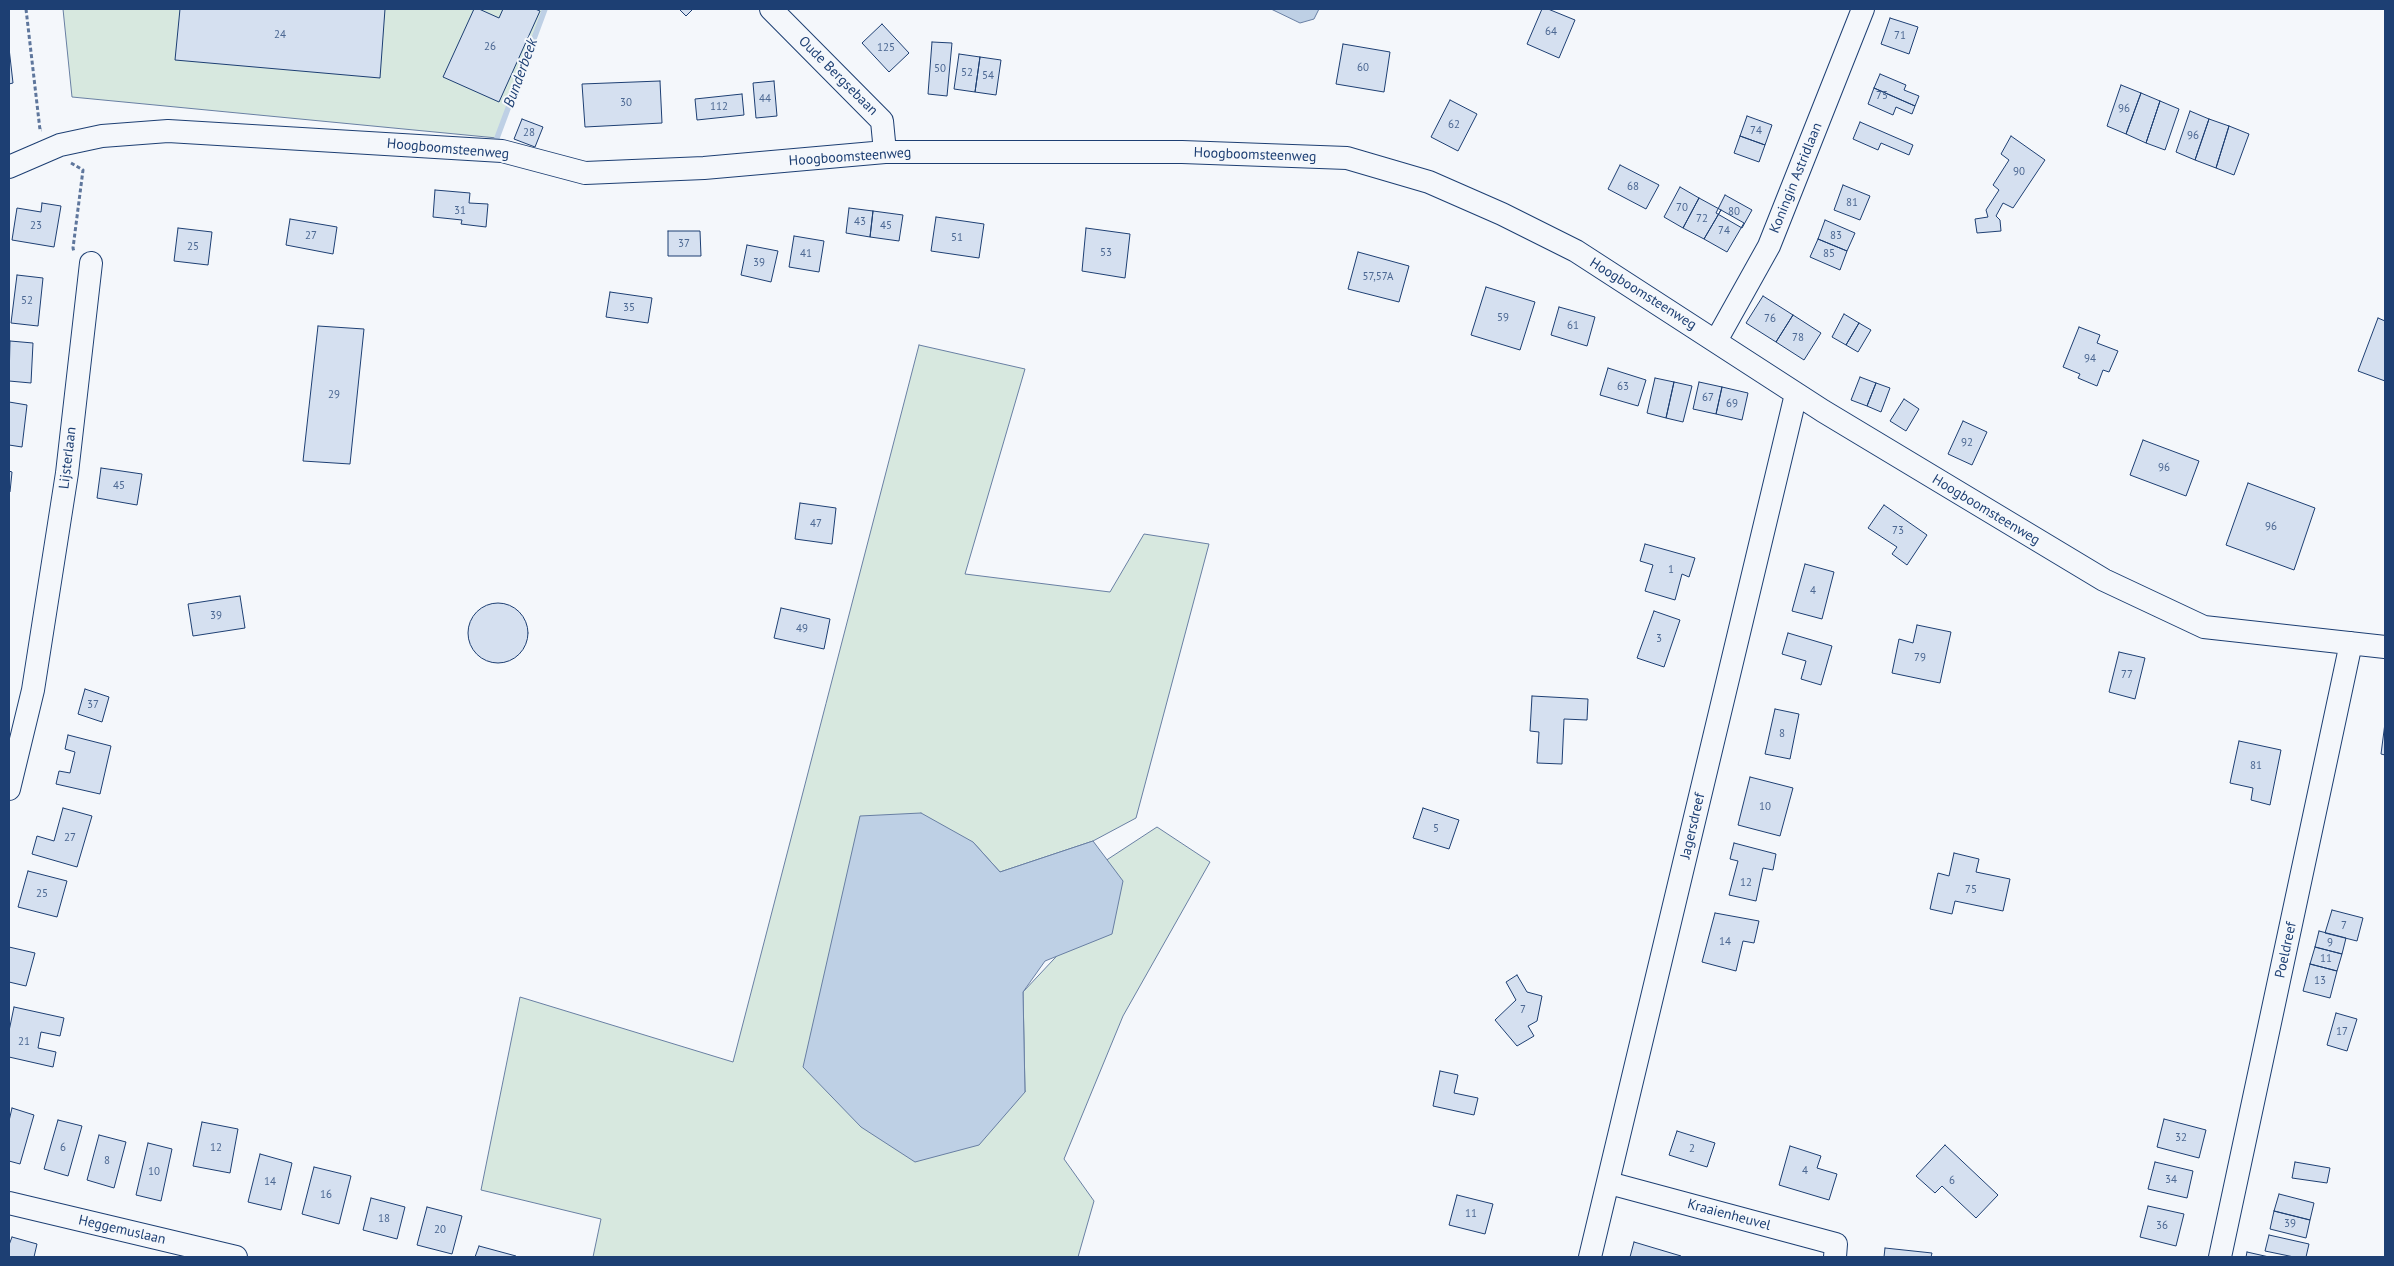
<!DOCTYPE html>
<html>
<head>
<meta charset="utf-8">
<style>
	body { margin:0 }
	#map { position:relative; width:2394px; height:1266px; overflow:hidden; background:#f4f7fb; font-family:"PT Sans",sans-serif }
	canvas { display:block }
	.frame { position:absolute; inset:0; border:10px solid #1d3f73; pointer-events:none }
</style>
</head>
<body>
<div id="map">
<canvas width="2394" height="1266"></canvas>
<div class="frame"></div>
</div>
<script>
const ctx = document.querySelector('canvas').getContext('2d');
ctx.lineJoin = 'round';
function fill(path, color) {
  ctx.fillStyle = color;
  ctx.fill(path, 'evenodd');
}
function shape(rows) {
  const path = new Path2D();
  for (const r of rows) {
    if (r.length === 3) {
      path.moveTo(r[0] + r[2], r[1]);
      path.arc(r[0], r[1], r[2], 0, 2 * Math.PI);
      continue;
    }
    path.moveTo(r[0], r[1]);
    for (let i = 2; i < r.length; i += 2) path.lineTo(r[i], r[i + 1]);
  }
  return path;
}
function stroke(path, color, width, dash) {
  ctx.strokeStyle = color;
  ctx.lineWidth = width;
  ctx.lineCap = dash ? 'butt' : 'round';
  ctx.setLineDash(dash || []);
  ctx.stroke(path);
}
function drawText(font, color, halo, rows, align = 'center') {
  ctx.font = font + ' "PT Sans",sans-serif';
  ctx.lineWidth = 4;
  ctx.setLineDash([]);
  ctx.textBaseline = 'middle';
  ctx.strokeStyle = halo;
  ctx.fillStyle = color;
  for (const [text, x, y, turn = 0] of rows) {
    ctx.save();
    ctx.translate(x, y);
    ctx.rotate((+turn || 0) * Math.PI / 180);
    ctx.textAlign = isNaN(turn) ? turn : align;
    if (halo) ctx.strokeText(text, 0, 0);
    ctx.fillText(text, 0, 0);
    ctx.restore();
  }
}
const green = shape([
	[63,9,545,9,497,138,72,97,63,9],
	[919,345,1025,369,965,574,1110,592,1144,534,1209,544,1136,818,1093,841,1000,872,973,842,1025,1092,1023,992,1084,927,1102,863,1157,827,1210,862,1123,1016,1064,1159,1094,1201,1078,1257,593,1257,601,1219,481,1190,520,997,733,1062,919,345]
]);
fill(green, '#d7e8df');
stroke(green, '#687fa3', 1);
const water = shape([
	[1271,9,1319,9,1314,19,1300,23,1271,9],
	[921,813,973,842,1000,872,1093,841,1123,881,1112,934,1045,961,1023,992,1025,1092,979,1145,915,1162,861,1127,803,1067,860,816,921,813]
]);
fill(water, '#bed0e5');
stroke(water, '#687fa3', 1);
stroke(shape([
	[497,138,545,9]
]), '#bed0e5', 5.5);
const building = shape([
	[180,9,385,9,380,78,175,60,180,9],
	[474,9,479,9,499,18,503,9,535,9,540,11,499,102,443,77,474,9],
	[679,9,693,9,686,16,679,9],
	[1542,9,1548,9,1575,20,1559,58,1527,44,1542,9],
	[1890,18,1918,27,1909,54,1881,44,1890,18],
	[882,24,909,53,889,72,862,43,882,24],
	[932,42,952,43,947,96,928,94,932,42],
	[1343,44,1390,52,1384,92,1336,84,1343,44],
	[9,48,13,83,9,84,9,48],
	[959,54,980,57,975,92,954,89,959,54],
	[980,57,1001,60,996,95,975,92,980,57],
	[1880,74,1906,85,1904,90,1919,96,1915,106,1874,88,1880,74],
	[660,81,662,123,585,127,582,84,660,81],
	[774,81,777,116,756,118,753,83,774,81],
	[2121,85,2141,93,2126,134,2107,126,2121,85],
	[1874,88,1915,106,1912,114,1896,107,1893,115,1868,104,1874,88],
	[2141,93,2160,101,2146,143,2126,134,2141,93],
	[742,94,744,115,697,120,695,99,742,94],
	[1450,100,1477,114,1458,151,1431,137,1450,100],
	[2160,101,2179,109,2165,150,2146,143,2160,101],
	[2190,111,2209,119,2195,160,2176,152,2190,111],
	[1747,116,1772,125,1765,145,1740,136,1747,116],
	[522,119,543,127,535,147,514,139,522,119],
	[2209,119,2229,126,2216,168,2195,160,2209,119],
	[1860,122,1913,145,1909,155,1881,143,1878,150,1853,139,1860,122],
	[2229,126,2249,134,2234,175,2216,168,2229,126],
	[1740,136,1765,145,1759,162,1734,153,1740,136],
	[2011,136,2045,160,2013,208,2003,203,1996,216,2000,220,2001,231,1977,233,1975,219,1988,217,1986,210,1999,190,1993,185,2009,160,2001,154,2011,136],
	[1620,165,1659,185,1646,209,1608,189,1620,165],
	[1843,185,1870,196,1860,220,1834,210,1843,185],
	[1680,187,1699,198,1683,228,1664,217,1680,187],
	[435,190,470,193,469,203,488,204,486,227,461,224,462,220,433,217,435,190],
	[1725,195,1752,210,1742,228,1716,213,1725,195],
	[1699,198,1721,210,1704,239,1683,228,1699,198],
	[42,203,61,206,54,247,12,240,17,208,41,212,42,203],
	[849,208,873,211,870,237,846,233,849,208],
	[1721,210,1744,223,1727,252,1704,239,1721,210],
	[873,211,903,215,899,241,870,237,873,211],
	[936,217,984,224,979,258,931,251,936,217],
	[290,219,337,227,333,254,286,245,290,219],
	[1825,220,1855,233,1847,251,1818,239,1825,220],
	[178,228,212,232,208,265,174,261,178,228],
	[1086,228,1130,234,1125,278,1082,271,1086,228],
	[668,231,700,231,701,256,668,256,668,231],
	[794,236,824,241,819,272,789,267,794,236],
	[1818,239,1847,251,1840,270,1810,257,1818,239],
	[747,245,778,251,771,282,741,275,747,245],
	[1358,252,1409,266,1399,302,1348,289,1358,252],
	[17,275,43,278,38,326,11,323,17,275],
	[1486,287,1535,302,1520,350,1471,335,1486,287],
	[610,292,652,298,648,323,606,317,610,292],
	[1763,296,1793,315,1776,342,1746,323,1763,296],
	[1559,307,1595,317,1587,346,1551,335,1559,307],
	[1844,314,1859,323,1846,345,1832,337,1844,314],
	[1793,315,1821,333,1804,360,1776,342,1793,315],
	[2378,318,2385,321,2385,381,2358,371,2378,318],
	[1859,323,1871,330,1858,352,1846,345,1859,323],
	[318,326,364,329,350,464,303,461,318,326],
	[2079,327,2100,335,2097,343,2118,351,2109,372,2103,370,2097,386,2078,378,2080,374,2063,367,2079,327],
	[10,341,33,343,31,383,9,381,10,341],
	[1608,368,1646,380,1638,406,1600,395,1608,368],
	[1860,377,1876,383,1867,406,1851,400,1860,377],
	[1655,378,1674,382,1666,418,1647,413,1655,378],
	[1674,382,1692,386,1683,422,1666,418,1674,382],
	[1699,382,1722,387,1716,414,1693,409,1699,382],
	[1876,383,1890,388,1881,412,1867,406,1876,383],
	[1722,387,1748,393,1742,420,1716,414,1722,387],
	[1904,399,1919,409,1906,431,1890,421,1904,399],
	[9,402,27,405,22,447,9,445,9,402],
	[1963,421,1987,432,1972,465,1948,454,1963,421],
	[2143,440,2199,461,2186,496,2130,475,2143,440],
	[101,468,142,474,137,505,97,498,101,468],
	[9,471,12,472,10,492,9,492,9,471],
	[2248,483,2315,508,2294,570,2226,545,2248,483],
	[800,503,836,508,832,544,795,539,800,503],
	[1884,505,1927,535,1907,565,1892,554,1897,547,1868,528,1884,505],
	[1645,544,1695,558,1689,577,1682,574,1675,600,1645,591,1653,565,1640,561,1645,544],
	[1805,564,1834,572,1822,619,1792,611,1805,564],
	[240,596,245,628,193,636,188,604,240,596],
	[498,633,30],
	[781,608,830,619,824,649,774,638,781,608],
	[1654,611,1680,620,1664,667,1637,658,1654,611],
	[1917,625,1951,632,1940,683,1892,673,1899,639,1913,643,1917,625],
	[1788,633,1832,646,1821,685,1801,679,1806,661,1782,654,1788,633],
	[2119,652,2145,658,2135,699,2109,692,2119,652],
	[85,689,109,697,102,722,78,714,85,689],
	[1532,696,1588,699,1587,720,1564,719,1562,764,1537,763,1539,732,1530,731,1532,696],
	[1775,709,1799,714,1790,759,1765,754,1775,709],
	[2385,723,2385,755,2381,754,2385,723],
	[68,735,111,746,100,794,56,784,59,771,70,773,75,752,65,749,68,735],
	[2239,741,2281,750,2270,805,2251,800,2253,788,2230,783,2239,741],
	[1750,777,1793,788,1780,836,1738,825,1750,777],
	[63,808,92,816,77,867,32,854,37,836,54,841,63,808],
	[1423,808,1459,820,1449,849,1413,838,1423,808],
	[1734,843,1776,854,1773,870,1763,868,1756,901,1729,895,1738,861,1730,859,1734,843],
	[1954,853,1979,859,1976,872,2010,879,2003,911,1955,901,1952,914,1930,909,1938,873,1949,876,1954,853],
	[28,871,67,881,57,917,18,907,28,871],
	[2332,910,2363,918,2357,941,2325,933,2332,910],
	[1715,913,1759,921,1754,943,1743,941,1736,971,1702,962,1715,913],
	[2319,931,2346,938,2342,954,2315,947,2319,931],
	[9,947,35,953,26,986,9,982,9,947],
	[2315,947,2342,954,2337,971,2310,964,2315,947],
	[2310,964,2337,971,2330,998,2303,991,2310,964],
	[1517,975,1527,992,1542,996,1537,1021,1528,1026,1534,1036,1517,1046,1495,1020,1516,1000,1506,982,1517,975],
	[14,1007,64,1018,60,1036,41,1032,38,1048,56,1052,53,1067,9,1057,9,1031,14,1007],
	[2336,1013,2357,1019,2347,1051,2327,1045,2336,1013],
	[1440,1071,1458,1075,1454,1093,1478,1098,1474,1115,1433,1106,1440,1071],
	[12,1108,34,1115,20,1164,9,1161,9,1121,12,1108],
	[2164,1119,2206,1130,2199,1158,2157,1147,2164,1119],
	[58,1120,82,1126,68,1176,44,1169,58,1120],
	[202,1122,238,1129,230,1173,193,1166,202,1122],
	[1677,1131,1715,1143,1707,1167,1669,1155,1677,1131],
	[99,1135,126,1142,114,1188,87,1180,99,1135],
	[148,1143,172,1149,161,1201,136,1195,148,1143],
	[1945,1145,1998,1195,1976,1218,1942,1186,1935,1193,1916,1176,1945,1145],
	[1790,1146,1821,1156,1817,1168,1837,1174,1829,1200,1779,1185,1790,1146],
	[260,1154,292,1163,281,1210,248,1202,260,1154],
	[2155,1162,2193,1171,2187,1198,2148,1189,2155,1162],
	[2295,1162,2330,1168,2327,1183,2292,1178,2295,1162],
	[314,1167,351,1176,339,1224,302,1214,314,1167],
	[2279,1194,2314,1203,2310,1220,2274,1211,2279,1194],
	[1457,1195,1493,1204,1485,1234,1449,1225,1457,1195],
	[371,1198,405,1207,397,1239,363,1230,371,1198],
	[2148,1206,2184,1214,2176,1246,2140,1237,2148,1206],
	[427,1207,462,1216,452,1254,417,1245,427,1207],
	[2274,1211,2310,1220,2306,1238,2270,1229,2274,1211],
	[2269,1235,2309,1244,2306,1257,2294,1257,2265,1251,2269,1235],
	[12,1237,37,1244,34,1257,9,1257,9,1245,12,1237],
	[1634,1242,1681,1256,1680,1257,1630,1257,1634,1242],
	[479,1246,516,1256,516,1257,475,1257,479,1246],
	[1885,1248,1932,1253,1931,1257,1884,1257,1885,1248],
	[2247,1252,2269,1257,2246,1257,2247,1252]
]);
fill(building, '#d5e0f0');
stroke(building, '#1d3f73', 1);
const minor = shape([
	[771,9,882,121,885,152],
	[9,167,60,145,102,136,168,131,502,151,585,173,704,168,885,152,1182,152,1347,158,1429,182,1502,214,1576,251,1823,411,2104,580,2204,627,2385,647],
	[1716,341,1769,246,1863,9],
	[9,789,33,690,67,473,91,263],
	[1609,1183,1836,1244,1835,1257],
	[9,1203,236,1257],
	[1590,1257,1796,394],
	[2220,1257,2351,643]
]);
stroke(minor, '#1d3f73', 24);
stroke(shape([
	[26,9,40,130,42,130],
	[71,163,83,170,73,248,74,252]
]), '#5e769c', 3, [4, 2.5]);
stroke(minor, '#f4f7fb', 22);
drawText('11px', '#4b6792', null, [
	["64",1551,32],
	["24",280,35],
	["71",1900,36],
	["26",490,47],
	["125",886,48],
	["60",1363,68],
	["50",940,69],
	["52",967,73],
	["54",988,76],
	["75",1882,96],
	["44",765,99],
	["30",626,103],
	["112",719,107],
	["96",2124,109],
	["62",1454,125],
	["74",1756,131],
	["28",529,133],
	["96",2193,136],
	["90",2019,172],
	["68",1633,187],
	["81",1852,203],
	["70",1682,208],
	["31",460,211],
	["80",1734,212],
	["72",1702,219],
	["43",860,222],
	["23",36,226],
	["45",886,226],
	["74",1724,231],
	["27",311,236],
	["83",1836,236],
	["51",957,238],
	["37",684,244],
	["25",193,247],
	["53",1106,253],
	["41",806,254],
	["85",1829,254],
	["39",759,263],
	["57,57A",1378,277],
	["52",27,301],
	["35",629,308],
	["59",1503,318],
	["76",1770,319],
	["61",1573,326],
	["78",1798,338],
	["94",2090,359],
	["63",1623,387],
	["29",334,395],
	["67",1708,398],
	["69",1732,404],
	["92",1967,443],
	["96",2164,468],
	["45",119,486],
	["47",816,524],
	["96",2271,527],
	["73",1898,531],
	["1",1671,570],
	["4",1813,591],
	["39",216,616],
	["49",802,629],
	["3",1659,639],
	["79",1920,658],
	["77",2127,675],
	["37",93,705],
	["8",1782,734],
	["81",2256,766],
	["10",1765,807],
	["5",1436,829],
	["27",70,838],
	["12",1746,883],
	["75",1971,890],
	["25",42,894],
	["7",2344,926],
	["14",1725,942],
	["9",2330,943],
	["11",2326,959],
	["13",2320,981],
	["7",1523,1010],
	["17",2342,1032],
	["21",24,1042],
	["32",2181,1138],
	["6",63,1148],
	["12",216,1148],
	["2",1692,1149],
	["8",107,1161],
	["4",1805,1171],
	["10",154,1172],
	["34",2171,1180],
	["6",1952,1181],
	["14",270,1182],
	["16",326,1195],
	["11",1471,1214],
	["18",384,1219],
	["39",2290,1224],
	["36",2162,1226],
	["20",440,1230]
]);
drawText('14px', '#1d3f73', '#f4f7fb', [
	["Oude Bergsebaan",838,76,45],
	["Hoogboomsteenweg",448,149,5],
	["Hoogboomsteenweg",1255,155,2],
	["Hoogboomsteenweg",850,157,-4],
	["Koningin Astridlaan",1796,178,-68],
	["Hoogboomsteenweg",1643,294,32],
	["Lijsterlaan",68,458,-83],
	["Hoogboomsteenweg",1986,510,31],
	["Jagersdreef",1693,826,-77],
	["Poeldreef",2286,950,-78],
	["Kraaienheuvel",1729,1215,15],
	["Heggemuslaan",122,1230,13]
]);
drawText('italic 15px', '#1d3f73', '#f4f7fb', [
	["Bunderbeek",521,73,-70]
]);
</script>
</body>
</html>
